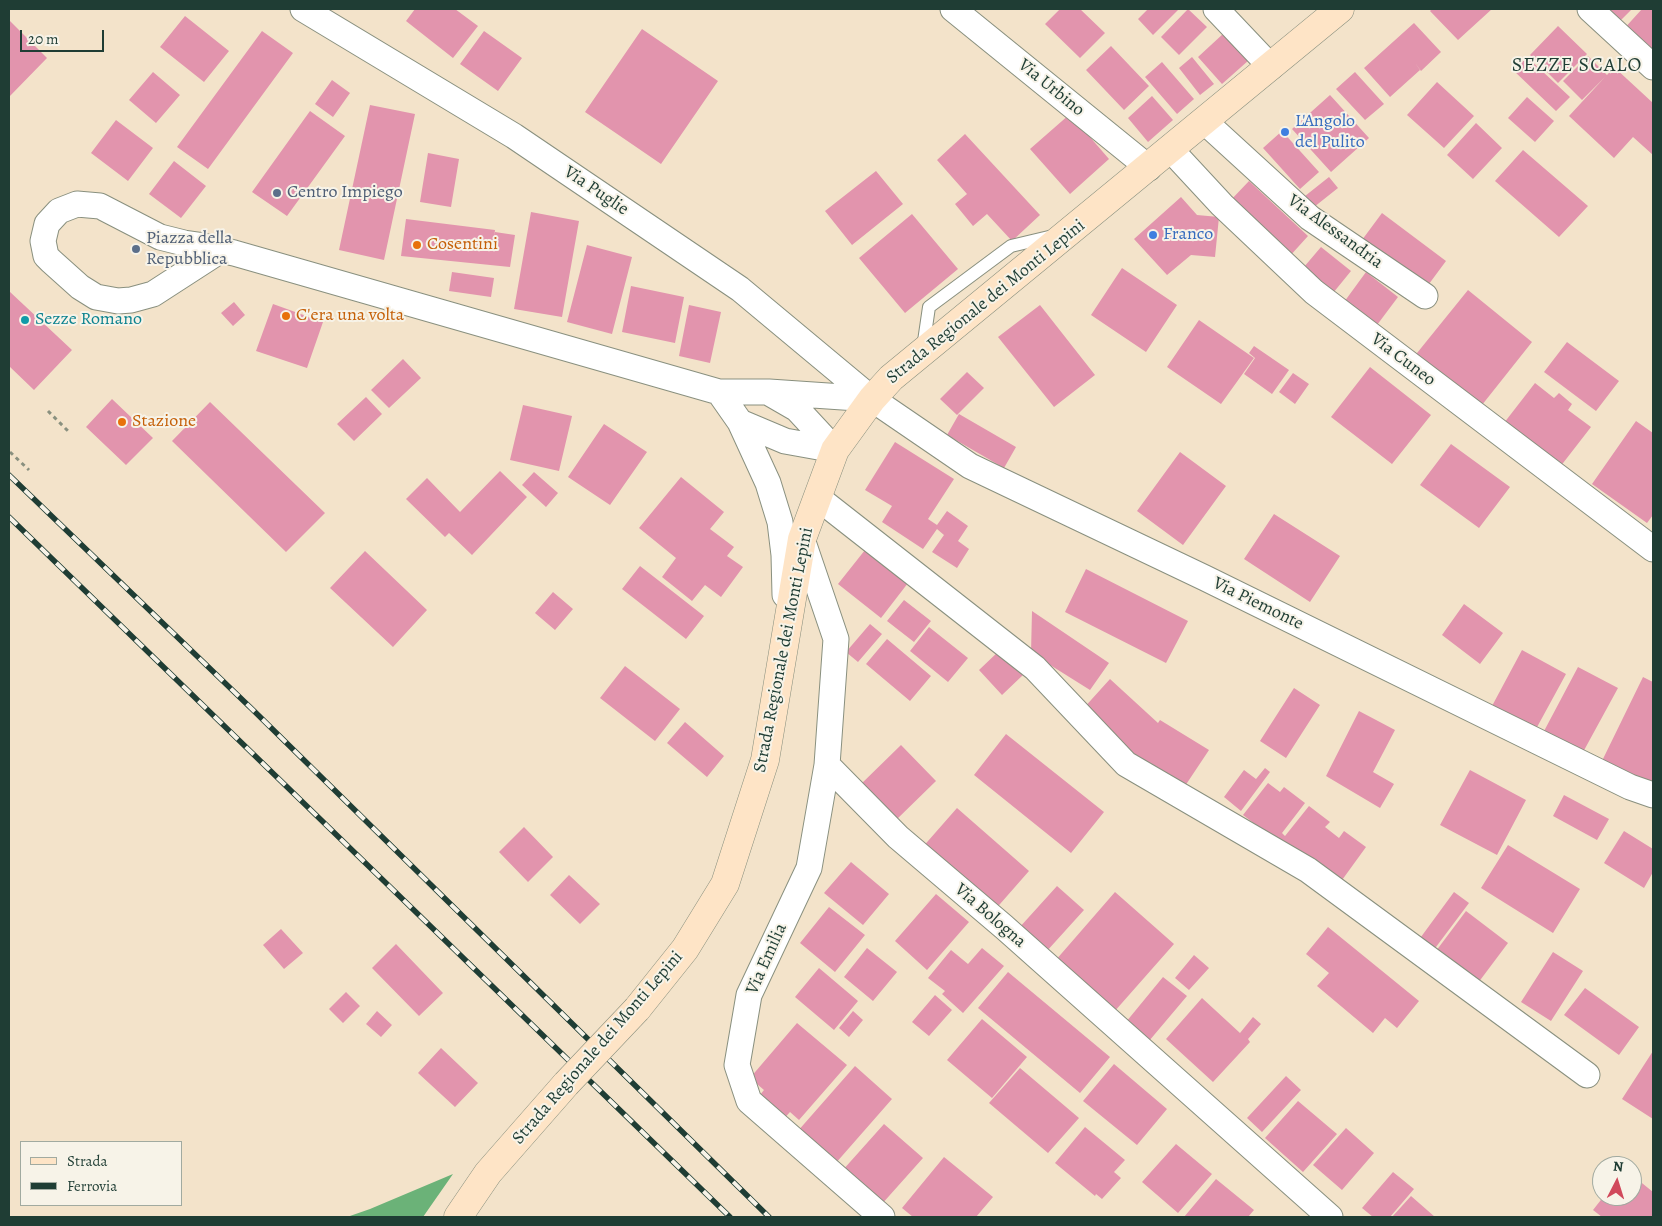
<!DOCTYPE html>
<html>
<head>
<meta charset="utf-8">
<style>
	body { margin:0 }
	#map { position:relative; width:1662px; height:1226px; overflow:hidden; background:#f3e3ca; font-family:Alegreya,serif }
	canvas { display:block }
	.frame { position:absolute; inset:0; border:10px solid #1f3d34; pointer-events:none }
	.legend { position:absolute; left:20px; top:1141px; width:162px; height:65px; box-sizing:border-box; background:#f7f3e8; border:1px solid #a1aaa0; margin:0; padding:6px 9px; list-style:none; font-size:15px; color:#1f3d34 }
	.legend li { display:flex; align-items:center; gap:10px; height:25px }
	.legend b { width:25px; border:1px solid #a1aaa0 }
	.north { position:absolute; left:1592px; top:1156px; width:50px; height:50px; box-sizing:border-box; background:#f7f3e8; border:1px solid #a1aaa0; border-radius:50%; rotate:5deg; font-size:14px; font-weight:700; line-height:20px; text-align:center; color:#1f3d34 }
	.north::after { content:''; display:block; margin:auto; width:18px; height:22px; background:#d1495b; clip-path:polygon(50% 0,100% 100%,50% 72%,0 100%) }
	.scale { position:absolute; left:20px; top:30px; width:84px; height:22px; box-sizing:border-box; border:2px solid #1f3d34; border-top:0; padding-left:6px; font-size:15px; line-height:18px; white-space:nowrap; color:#1f3d34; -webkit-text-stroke:4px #f7f3e8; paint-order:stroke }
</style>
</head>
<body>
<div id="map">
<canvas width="1662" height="1226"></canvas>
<div class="frame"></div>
<ul class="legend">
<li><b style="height:6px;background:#fee4c6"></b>Strada</li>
<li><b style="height:6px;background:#1f3d34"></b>Ferrovia</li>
</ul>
<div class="north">N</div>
<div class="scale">20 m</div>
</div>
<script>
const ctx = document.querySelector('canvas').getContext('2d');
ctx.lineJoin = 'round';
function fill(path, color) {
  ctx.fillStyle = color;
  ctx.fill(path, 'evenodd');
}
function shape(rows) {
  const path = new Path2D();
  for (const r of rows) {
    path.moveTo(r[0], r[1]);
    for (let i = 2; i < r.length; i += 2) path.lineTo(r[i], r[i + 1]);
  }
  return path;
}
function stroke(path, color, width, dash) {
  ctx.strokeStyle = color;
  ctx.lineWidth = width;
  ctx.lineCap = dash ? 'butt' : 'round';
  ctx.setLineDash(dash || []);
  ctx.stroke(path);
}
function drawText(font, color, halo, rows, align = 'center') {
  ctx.font = font + ' Alegreya,serif';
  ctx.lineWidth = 4;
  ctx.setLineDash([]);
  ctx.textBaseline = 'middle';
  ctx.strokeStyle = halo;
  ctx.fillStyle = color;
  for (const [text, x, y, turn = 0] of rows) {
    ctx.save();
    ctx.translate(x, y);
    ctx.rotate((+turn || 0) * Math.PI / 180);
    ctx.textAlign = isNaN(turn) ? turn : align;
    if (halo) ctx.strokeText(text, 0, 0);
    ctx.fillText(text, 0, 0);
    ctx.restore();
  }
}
fill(shape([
	[453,1174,423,1217,347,1217,370,1209]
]), '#6bb278');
fill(shape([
	[415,9,455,9,478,26,453,58,406,21],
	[1060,9,1080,9,1105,33,1080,58,1045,24],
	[1148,9,1179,9,1153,35,1138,19],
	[1188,9,1207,27,1179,55,1161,37],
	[1432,9,1492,9,1458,40,1430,11],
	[1600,9,1632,9,1617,24],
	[1642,9,1653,9,1653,59,1622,31],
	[185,16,229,51,204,82,160,47],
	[9,20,47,58,9,97],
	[1414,23,1441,52,1421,71,1415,63,1420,70,1390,97,1364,68],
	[1558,26,1587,54,1558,83,1530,55],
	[642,29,718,81,661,164,585,112],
	[262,31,293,53,208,169,177,147],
	[484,31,522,58,498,91,460,64],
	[1224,33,1249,60,1222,84,1198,57],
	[1111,46,1149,86,1124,110,1086,70],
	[1588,56,1607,75,1614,67,1653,103,1653,155,1633,137,1614,158,1569,116,1605,77,1582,100,1563,81],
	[1192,57,1214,84,1200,95,1179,68],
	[1527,57,1570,97,1556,111,1514,71],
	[1162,62,1194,99,1177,114,1145,77],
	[153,72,180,95,156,123,129,100],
	[1355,72,1384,104,1365,120,1336,89],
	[332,80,350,93,333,117,315,104],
	[1437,82,1474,116,1444,148,1407,115],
	[1330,95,1369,138,1331,172,1292,129],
	[1152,96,1173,120,1148,142,1128,118],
	[1527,97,1554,121,1535,142,1508,118],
	[370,105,415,114,384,260,339,250],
	[310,111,345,136,287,216,252,192],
	[1070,114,1109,159,1070,194,1030,149],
	[116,120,153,148,128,181,91,153],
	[1476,123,1502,148,1473,179,1447,155],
	[1282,131,1319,172,1300,189,1263,148],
	[965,134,1040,215,1012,241,987,214,973,226,955,204,967,194,937,160],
	[1523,150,1588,206,1559,237,1495,181],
	[428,153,459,159,451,207,420,202],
	[174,161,206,186,181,218,149,194],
	[876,171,903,204,852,245,825,211],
	[1329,177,1338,188,1309,211,1300,200],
	[1249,181,1308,236,1289,257,1229,202],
	[1181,197,1197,215,1219,217,1215,257,1191,255,1167,275,1134,239],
	[531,212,579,221,562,317,514,309],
	[1382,213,1446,261,1426,288,1362,240],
	[912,214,958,269,905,313,859,258],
	[406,219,495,230,494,238,495,232,515,235,510,267,401,256],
	[587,245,632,257,612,334,567,322],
	[1321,247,1351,271,1329,298,1298,274],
	[1122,268,1177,305,1146,352,1091,315],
	[452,272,494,278,491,297,449,291],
	[1366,272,1398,297,1371,333,1339,309],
	[631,286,684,297,675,343,622,332],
	[1468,290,1532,342,1478,410,1413,358],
	[9,291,72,350,34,390,9,366],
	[234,302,245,315,233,326,221,313],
	[273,304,323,322,307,368,256,351],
	[689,305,721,312,710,363,679,356],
	[1040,305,1095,375,1054,407,998,337],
	[1199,320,1254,358,1221,404,1167,367],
	[1567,342,1619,381,1596,411,1544,372],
	[1254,346,1289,370,1272,394,1244,374,1255,358,1249,353],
	[403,359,421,378,389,408,371,390],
	[1370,367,1431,415,1392,464,1331,417],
	[967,372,984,388,957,415,940,399],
	[1293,373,1309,384,1295,404,1279,392],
	[1535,383,1554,398,1559,393,1572,404,1568,410,1591,427,1560,467,1504,423],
	[366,397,382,414,354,441,337,424],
	[112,399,153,438,126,465,86,427],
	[210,402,325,513,286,552,172,441],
	[523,405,572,416,559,471,510,460],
	[959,414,1016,447,1004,468,947,435],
	[1636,421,1653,433,1653,515,1647,523,1592,484],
	[604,424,647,452,610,505,568,477],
	[895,442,954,479,928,519,937,525,947,511,968,526,958,541,969,549,957,568,932,552,944,535,937,529,923,549,882,522,892,506,865,490],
	[1451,444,1510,487,1479,528,1420,485],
	[1180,452,1226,486,1183,545,1137,511],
	[500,471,527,497,472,555,449,533,445,537,406,499,427,478,460,512],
	[534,472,558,493,546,507,522,485],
	[681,477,724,512,710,529,734,547,727,556,743,567,721,597,705,585,692,601,662,577,676,558,639,528],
	[1274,514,1340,556,1310,602,1244,559],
	[865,550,908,583,881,618,838,584],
	[365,551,427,610,393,647,330,588],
	[640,566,704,616,686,639,622,589],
	[1086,569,1188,621,1166,663,1065,612],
	[553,592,573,609,555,630,535,613],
	[904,600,931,621,914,642,887,621],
	[1464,604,1503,633,1480,664,1442,635],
	[1032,611,1109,663,1090,690,1031,653],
	[870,624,882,634,858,662,846,652],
	[929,627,968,658,948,682,910,651],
	[887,639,931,676,910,701,866,664],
	[1000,650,1023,675,1002,695,979,670],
	[1522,650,1566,674,1536,729,1492,706],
	[625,666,680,709,655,741,600,698],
	[1578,667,1618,688,1582,754,1543,733],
	[1643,677,1653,682,1653,788,1601,763],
	[1110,679,1158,723,1160,720,1209,750,1183,789,1129,753,1082,710],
	[1294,688,1320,705,1286,758,1260,741],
	[1359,711,1395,730,1373,772,1394,784,1380,808,1326,776],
	[685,722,724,756,707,777,667,743],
	[1006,734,1104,812,1071,853,974,775],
	[901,745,936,781,894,822,858,787],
	[1265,768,1270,772,1241,811,1224,797,1244,770,1256,779],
	[1470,770,1526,800,1497,855,1440,825],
	[1268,783,1280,792,1284,787,1305,803,1282,833,1285,836,1309,806,1330,822,1325,827,1339,838,1344,831,1366,847,1337,887,1243,815],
	[1564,795,1609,819,1597,840,1553,816],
	[957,808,1029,871,993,912,921,849],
	[524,827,553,857,528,882,499,852],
	[1624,831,1653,849,1653,872,1644,888,1604,863],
	[1508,845,1580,889,1553,933,1481,888],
	[851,862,889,894,863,925,824,893],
	[569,875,600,904,580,924,550,895],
	[1057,886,1084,910,1046,952,1019,928],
	[1115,892,1174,944,1114,1012,1055,961],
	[1454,892,1469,903,1433,951,1418,941],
	[936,894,969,922,927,970,895,941],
	[829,907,865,935,835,972,800,943],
	[1466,911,1508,943,1475,987,1433,955],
	[1328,927,1419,1001,1397,1028,1385,1018,1373,1033,1317,986,1329,973,1306,954],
	[281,929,303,953,284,969,263,945],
	[396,944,443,993,419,1016,372,968],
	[867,948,897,972,873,1001,844,977],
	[982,948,1004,966,963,1013,942,994,945,991,928,978,951,950,968,964],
	[1553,952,1583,971,1551,1021,1521,1002],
	[1194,955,1209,968,1189,990,1175,978],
	[819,968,858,1001,834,1030,795,997],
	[1008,972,1110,1057,1080,1093,978,1008],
	[1163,977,1187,996,1149,1041,1126,1022],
	[1585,988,1639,1027,1619,1055,1564,1015],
	[346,992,360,1006,343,1023,329,1009],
	[935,995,952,1010,929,1036,912,1022],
	[1202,998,1240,1033,1253,1017,1261,1024,1248,1039,1250,1042,1213,1082,1166,1039],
	[377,1011,392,1025,381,1037,366,1024],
	[853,1011,863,1020,849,1037,839,1028],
	[982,1019,1027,1057,992,1098,947,1060],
	[797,1023,847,1065,799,1120,790,1112,780,1123,755,1101,764,1090,750,1078],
	[441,1048,478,1083,455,1107,418,1073],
	[1653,1051,1653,1119,1622,1099],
	[1114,1064,1167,1109,1137,1145,1083,1101],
	[855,1066,892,1099,835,1164,797,1132],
	[1020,1068,1079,1118,1048,1153,989,1103],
	[1286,1076,1301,1090,1262,1132,1247,1118],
	[1298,1101,1337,1134,1303,1172,1265,1138],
	[884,1124,923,1158,881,1205,842,1171],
	[1085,1127,1125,1160,1114,1172,1121,1178,1102,1199,1096,1194,1095,1196,1055,1163],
	[1346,1128,1374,1153,1342,1190,1313,1165],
	[1176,1144,1212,1174,1178,1213,1142,1182],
	[944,1157,993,1197,976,1217,913,1217,902,1208],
	[1393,1172,1414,1189,1390,1217,1373,1217,1362,1208],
	[1632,1175,1653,1192,1653,1217,1602,1217,1593,1210,1604,1196,1632,1196],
	[1216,1179,1254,1210,1248,1217,1184,1217],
	[1411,1196,1435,1217,1392,1217]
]), '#e294ad');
const lane = shape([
	[923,348,929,307,1011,246,1053,236]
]);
const street = shape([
	[303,9,514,136,740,289,872,399,970,466,1205,578,1630,787,1653,795],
	[953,9,1149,168],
	[1216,9,1271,67],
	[1590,9,1653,67],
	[1205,122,1310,218,1425,296],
	[1171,150,1222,205,1314,292,1653,549],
	[221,250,153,294,131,300,118,301,96,297,80,287,51,261,46,256,43,241,47,224,59,211,77,204,100,206,160,237,184,243,198,245,221,250,234,253,255,259,719,392,769,392,872,399],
	[719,392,740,422,768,483,780,522,784,555,785,595],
	[771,394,797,409,835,450],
	[740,422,785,441,835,450],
	[818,498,1035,668,1126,764,1308,870,1587,1075],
	[802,539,836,639,827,765,898,837,1004,927,1330,1217],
	[827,765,809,868,749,995,737,1065,749,1101,882,1217]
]);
const secondary = shape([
	[637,1009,685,949,725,884,765,760,802,539,835,450,872,399,891,378,1340,9],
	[458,1217,488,1173,566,1084]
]);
stroke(lane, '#89907f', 14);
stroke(street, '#89907f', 27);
stroke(secondary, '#89907f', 29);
stroke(shape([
	[48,411,69,432],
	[10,452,29,470]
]), '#89907f', 3, [4, 4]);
stroke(lane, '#fff', 12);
stroke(street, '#fff', 25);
stroke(secondary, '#fee4c6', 28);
const rail = shape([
	[9,475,253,710,769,1217],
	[9,517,730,1217]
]);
stroke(rail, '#1f3d34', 5.5);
stroke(rail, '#f7f3e8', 4, [11]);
const secondaryBridge = shape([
	[566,1084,637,1009]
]);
stroke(secondaryBridge, '#89907f', 29, []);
stroke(secondaryBridge, '#fee4c6', 28);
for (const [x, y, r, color] of [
	[1285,132,5,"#3f7fe0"],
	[277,193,5,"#5c6f8a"],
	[1153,235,5,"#3f7fe0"],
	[417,245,5,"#e8710a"],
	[136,249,5,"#5c6f8a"],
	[286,316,5,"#e8710a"],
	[25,320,5,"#0f9aa8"],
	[122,422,5,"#e8710a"]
]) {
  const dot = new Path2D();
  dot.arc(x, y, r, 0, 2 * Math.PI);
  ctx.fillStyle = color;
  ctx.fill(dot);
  stroke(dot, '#f7f3e8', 2);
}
drawText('18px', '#1f3d34', '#f7f3e8', [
	["Via Urbino",1051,88,39],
	["Via Puglie",596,191,34],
	["Via Alessandria",1335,232,36],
	["Strada Regionale dei Monti Lepini",986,302,-39],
	["Via Cuneo",1403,360,37],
	["Via Piemonte",1258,604,26],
	["Strada Regionale dei Monti Lepini",784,650,-79],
	["Via Bologna",990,916,41],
	["Via Emilia",767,959,-66],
	["Strada Regionale dei Monti Lepini",598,1048,-49]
]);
drawText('18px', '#366cbe', '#f7f3e8', [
	["L'Angolo",1295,122],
	["del Pulito",1295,143],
	["Franco",1163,235]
], 'left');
drawText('18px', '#4e5e75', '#f7f3e8', [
	["Centro Impiego",287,193],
	["Piazza della",146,239],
	["Repubblica",146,260]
], 'left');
drawText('18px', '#c56008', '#f7f3e8', [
	["Cosentini",427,245],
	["C'era una volta",296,316],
	["Stazione",132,422]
], 'left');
drawText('18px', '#0d838f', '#f7f3e8', [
	["Sezze Romano",35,320]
], 'left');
ctx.letterSpacing = '1px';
drawText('20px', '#1f3d34', '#f7f3e8', [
	["SEZZE SCALO",1577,66]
]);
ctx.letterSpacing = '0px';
</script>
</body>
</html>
